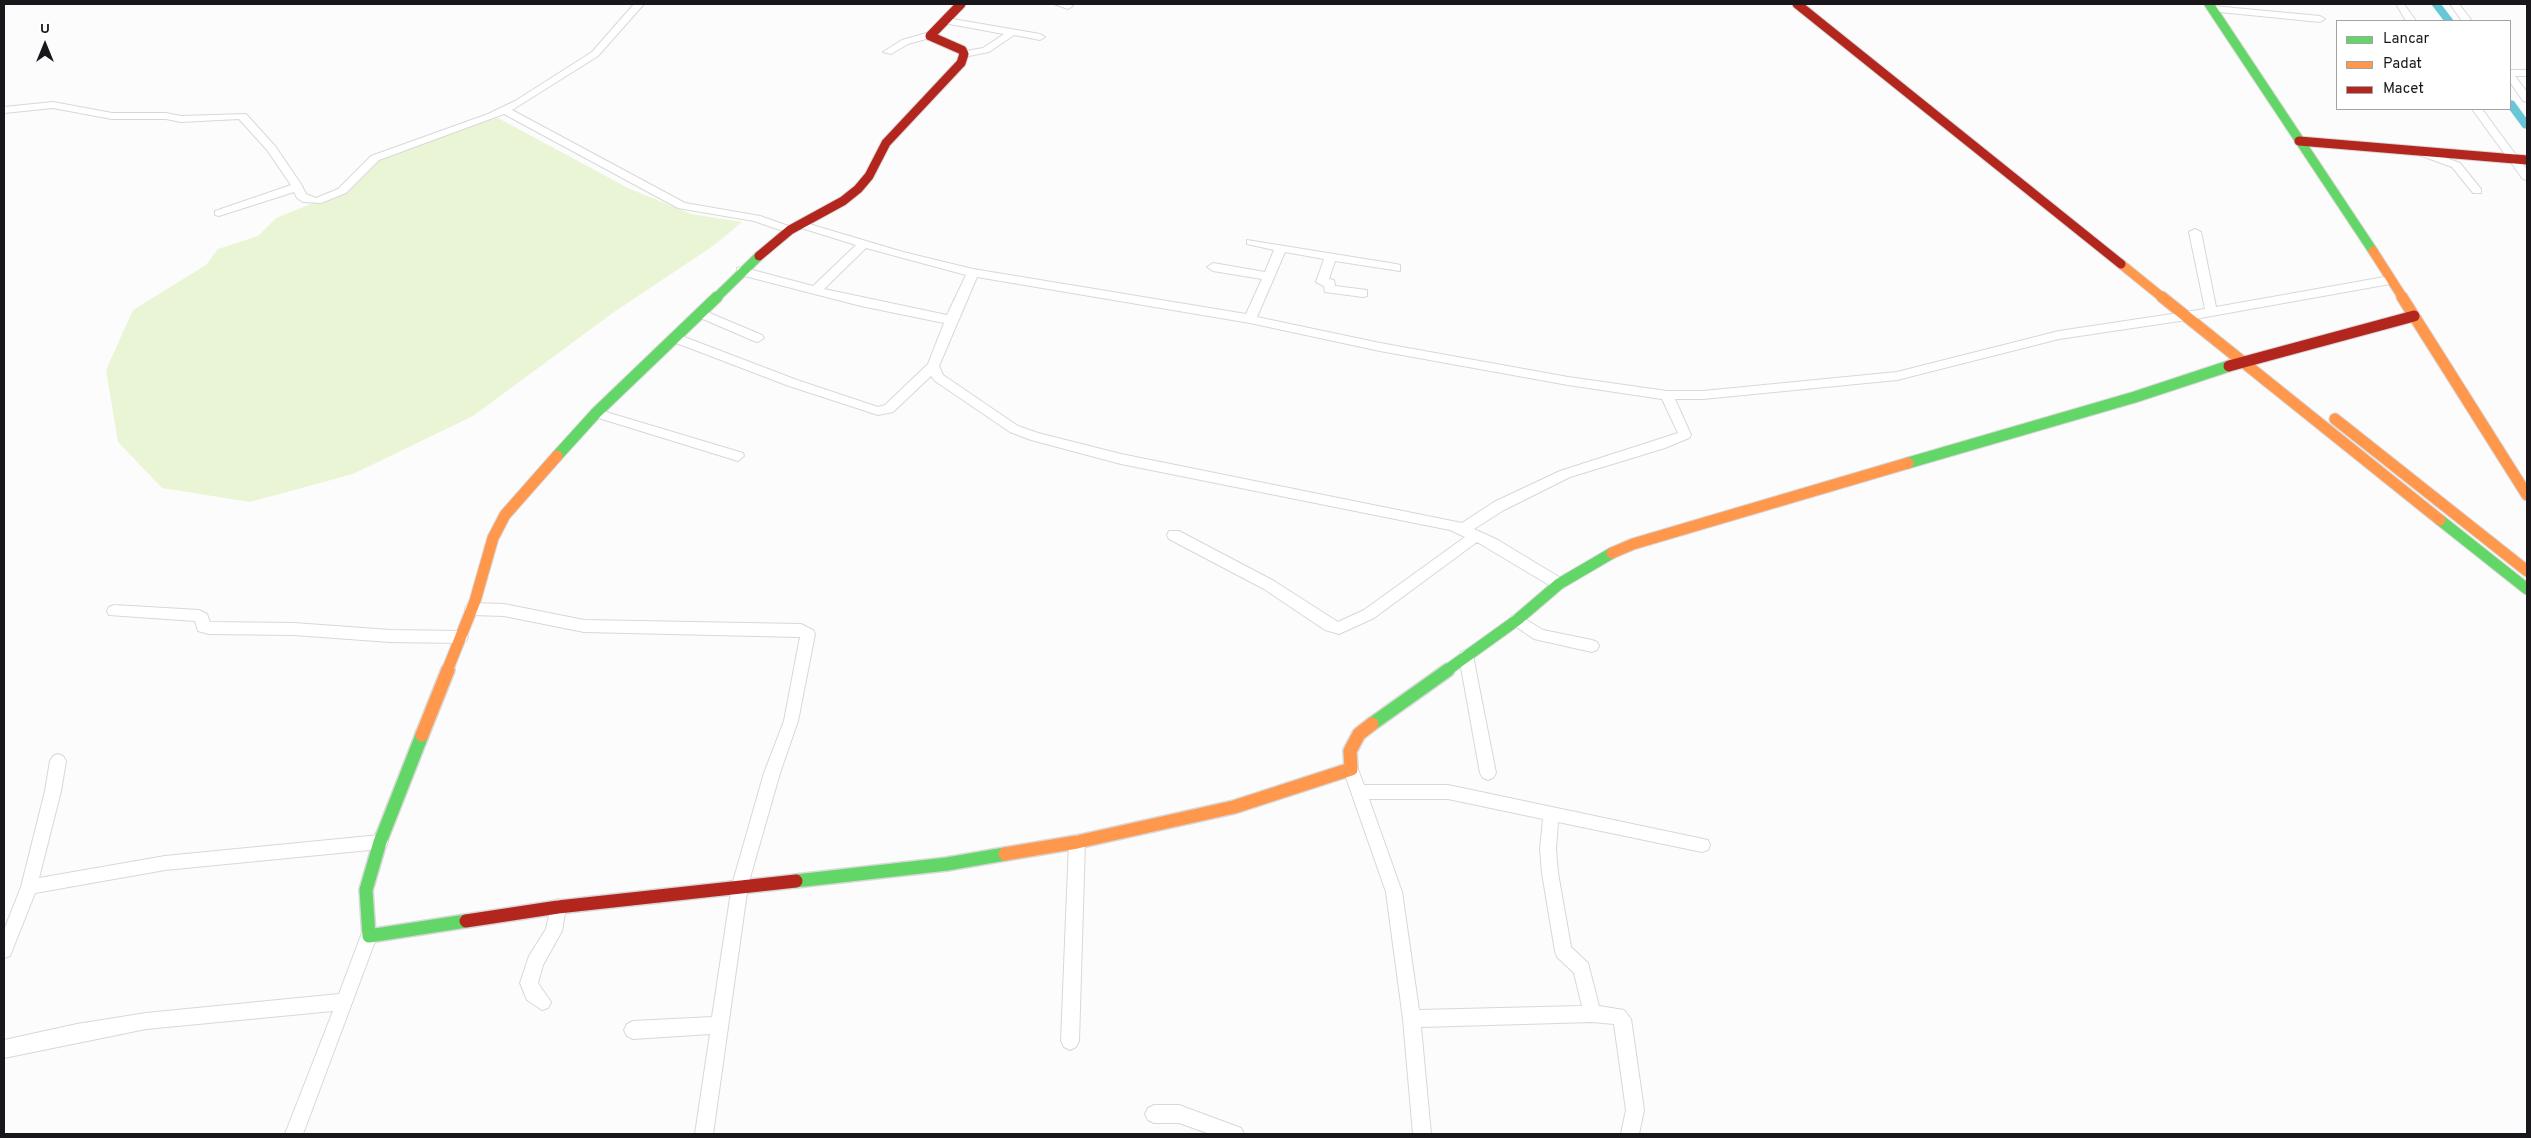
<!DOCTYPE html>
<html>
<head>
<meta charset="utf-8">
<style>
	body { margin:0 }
	#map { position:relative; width:2531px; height:1138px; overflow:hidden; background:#fcfcfc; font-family:Overpass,sans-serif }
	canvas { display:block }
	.frame { position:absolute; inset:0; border:5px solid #19171b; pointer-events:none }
	.legend { position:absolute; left:2336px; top:20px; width:175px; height:90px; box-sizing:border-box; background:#fff; border:1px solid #a3a2a4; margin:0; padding:6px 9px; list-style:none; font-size:15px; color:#19171b }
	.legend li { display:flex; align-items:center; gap:10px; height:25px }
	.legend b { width:25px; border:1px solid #a3a2a4 }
	.north { position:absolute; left:20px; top:20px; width:50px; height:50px; -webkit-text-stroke:4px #fff; paint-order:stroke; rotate:0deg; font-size:14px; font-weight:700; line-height:20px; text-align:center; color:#19171b }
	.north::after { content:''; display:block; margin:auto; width:18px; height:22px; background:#19171b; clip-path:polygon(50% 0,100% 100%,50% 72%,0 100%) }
</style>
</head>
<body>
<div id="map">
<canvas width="2531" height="1138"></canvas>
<div class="frame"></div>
<ul class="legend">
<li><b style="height:6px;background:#63d668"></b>Lancar</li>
<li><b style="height:6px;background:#ff974d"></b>Padat</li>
<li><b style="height:6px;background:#b3261e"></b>Macet</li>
</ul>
<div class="north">U</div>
</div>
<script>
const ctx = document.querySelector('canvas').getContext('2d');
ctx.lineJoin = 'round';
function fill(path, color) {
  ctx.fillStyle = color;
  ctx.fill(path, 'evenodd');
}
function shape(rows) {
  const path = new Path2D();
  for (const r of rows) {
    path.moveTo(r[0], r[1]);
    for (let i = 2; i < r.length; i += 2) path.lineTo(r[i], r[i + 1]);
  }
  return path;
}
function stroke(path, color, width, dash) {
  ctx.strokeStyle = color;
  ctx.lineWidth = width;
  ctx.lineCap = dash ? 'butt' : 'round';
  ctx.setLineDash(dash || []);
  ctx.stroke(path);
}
fill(shape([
	[498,118,628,188,691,214,742,222,713,246,614,312,473,416,353,474,250,502,162,488,118,442,106,370,133,310,206,265,218,249,258,236,276,218,326,198,375,158,436,136]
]), '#eaf5d6');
fill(shape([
	[2431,4,2441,4,2454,21,2444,21,2431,4],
	[2510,100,2514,101,2527,119,2527,129,2523,128,2509,109,2510,100]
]), '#68c7d7');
const street = shape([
	[634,4,644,4,598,56,512,110,685,203,760,216,794,228,794,232,786,232,754,221,678,208,504,114,379,160,346,193,321,203,303,202,297,198,294,192,219,216,215,215,215,211,291,185,267,150,239,119,181,122,166,119,112,119,53,108,4,113,4,107,53,102,112,113,166,113,181,116,246,114,275,146,301,184,306,194,316,198,338,189,371,156,488,114,515,101,592,52,634,4],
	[1054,4,1070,4,1073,6,1068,9,1054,4],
	[2396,4,2404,4,2416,21,2406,21,2396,4],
	[2450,4,2459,4,2472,21,2462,21,2450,4],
	[2213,6,2320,16,2325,19,2320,22,2210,11,2208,9,2213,6],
	[947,18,1040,34,1045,37,1040,40,1014,35,989,52,964,57,961,56,961,52,983,48,1004,34,944,23,944,19,947,18],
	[930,32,933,33,933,37,908,44,891,54,883,52,902,40,930,32],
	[2510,70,2527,70,2527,76,2515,76,2527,92,2527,102,2523,101,2510,82,2510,70],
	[2472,109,2482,109,2527,170,2527,180,2523,179,2472,109],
	[2423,150,2460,163,2481,189,2481,193,2473,193,2452,167,2419,155,2419,151,2423,150],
	[799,221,903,252,973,269,1246,314,1262,279,1213,271,1207,267,1213,263,1265,272,1274,250,1247,244,1247,240,1396,264,1400,265,1400,271,1335,261,1329,279,1334,280,1335,286,1367,290,1367,296,1363,297,1325,292,1324,286,1316,282,1324,259,1285,252,1257,317,1380,343,1568,377,1667,391,1703,391,1897,372,2059,331,2205,309,2189,232,2195,229,2201,232,2216,307,2390,276,2396,280,2390,284,2200,318,2059,339,1897,380,1703,399,1675,399,1691,435,1689,438,1665,448,1570,477,1504,510,1474,529,1498,540,1564,580,1566,584,1564,588,1554,588,1477,542,1374,618,1339,634,1325,630,1264,589,1169,539,1167,535,1169,531,1179,531,1274,581,1338,622,1364,610,1465,537,1450,530,1121,464,1031,440,1010,432,935,381,931,376,893,412,878,415,789,386,671,341,669,338,671,335,679,335,797,380,878,407,885,405,928,364,944,323,861,306,737,274,737,268,741,267,813,286,856,245,795,226,795,222,799,221],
	[866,248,966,275,947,315,824,289,866,248],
	[977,277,1250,323,1380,351,1568,385,1662,399,1678,433,1560,471,1494,502,1462,523,1121,454,1038,433,1018,426,943,375,939,366,977,277],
	[700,309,762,335,764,338,758,342,754,341,696,316,694,313,700,309],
	[596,409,743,453,744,456,738,461,592,416,590,413,596,409],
	[472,603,504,604,584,620,801,624,813,630,815,634,798,721,780,773,748,885,713,1134,695,1134,710,1034,633,1039,627,1036,624,1030,627,1024,633,1021,712,1017,732,885,764,773,784,721,800,637,584,632,504,616,472,615,467,613,465,609,467,605,472,603],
	[114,605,199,610,207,614,210,622,294,623,390,630,461,631,466,633,468,637,466,641,461,643,390,642,294,635,209,634,198,631,195,621,109,615,107,611,109,607,114,605],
	[1517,614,1543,630,1592,640,1597,642,1599,646,1597,650,1592,652,1534,639,1512,624,1510,620,1512,616,1517,614],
	[1466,650,1471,652,1473,656,1496,773,1493,778,1488,780,1483,778,1480,773,1459,656,1461,652,1466,650],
	[58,754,63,756,66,761,61,791,39,878,165,856,380,835,386,837,388,842,386,847,380,849,165,870,35,893,10,956,4,958,4,930,21,887,45,791,50,761,53,756,58,754],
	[1351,762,1356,764,1364,785,1448,785,1708,840,1710,845,1708,850,1702,852,1558,822,1556,849,1558,873,1571,947,1588,963,1599,1006,1624,1010,1631,1019,1644,1110,1639,1134,1621,1134,1626,1110,1614,1024,1592,1022,1421,1027,1431,1134,1413,1134,1403,1019,1386,892,1343,769,1346,764,1351,762],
	[1369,799,1448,799,1543,819,1540,849,1542,873,1555,951,1557,957,1574,973,1582,1006,1419,1010,1402,892,1369,799],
	[1077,835,1083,837,1085,842,1079,1041,1076,1047,1070,1050,1064,1047,1061,1041,1069,842,1071,837,1077,835],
	[558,899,564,902,566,907,562,931,543,965,538,983,551,1002,548,1008,542,1010,527,1000,520,983,529,956,546,929,552,902,558,899],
	[369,928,375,930,377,936,303,1134,285,1134,333,1011,146,1029,4,1058,4,1040,77,1024,146,1013,339,994,363,930,369,928],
	[1154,1105,1179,1105,1241,1128,1244,1134,1210,1134,1179,1123,1154,1123,1148,1120,1145,1114,1148,1108,1154,1105]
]);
const fastFar2 = shape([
	[2209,4,2373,251],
	[716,298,759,256]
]);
const fastFar1 = shape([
	[557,456,596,413,717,297],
	[1908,463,2135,397,2229,366],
	[2440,520,2527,589],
	[1446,671,1517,620,1559,584,1612,553]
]);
const fast = shape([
	[1372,724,1448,670],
	[422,735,380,842,366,890,369,936,466,921],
	[796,881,947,864,1005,854]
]);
const slowFar2 = shape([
	[2373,251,2403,298],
	[2121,264,2163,298]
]);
const slowFar1 = shape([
	[2162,297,2440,520],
	[2402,297,2527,495],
	[2335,419,2527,571],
	[1612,553,1633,544,1908,463],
	[447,671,475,601,493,538,505,515,557,456]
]);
const slow = shape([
	[422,735,448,670],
	[1005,854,1077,842,1234,807,1351,769,1350,751,1359,734,1372,724]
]);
const jamFar2 = shape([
	[1797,4,2121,264],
	[2299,141,2527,160],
	[759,256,790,230,843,201,858,189,869,176,886,143,961,63,964,54,962,50,930,36,961,4]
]);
const jamFar1 = shape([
	[2229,366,2414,316]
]);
const jam = shape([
	[466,921,558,907,796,881]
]);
stroke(street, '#d9d8d9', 2);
stroke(fastFar2, '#d9d8d9', 11);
stroke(fastFar1, '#d9d8d9', 13);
stroke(fast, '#d9d8d9', 16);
stroke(slowFar2, '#d9d8d9', 11);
stroke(slowFar1, '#d9d8d9', 13);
stroke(slow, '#d9d8d9', 16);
stroke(jamFar2, '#d9d8d9', 11);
stroke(jamFar1, '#d9d8d9', 13);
stroke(jam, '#d9d8d9', 16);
fill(street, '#fff');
stroke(fastFar2, '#63d668', 9);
stroke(fastFar1, '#63d668', 11);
stroke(fast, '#63d668', 13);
stroke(slowFar2, '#ff974d', 9);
stroke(slowFar1, '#ff974d', 11);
stroke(slow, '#ff974d', 13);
stroke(jamFar2, '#b3261e', 9);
stroke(jamFar1, '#b3261e', 11);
stroke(jam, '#b3261e', 13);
</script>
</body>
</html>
